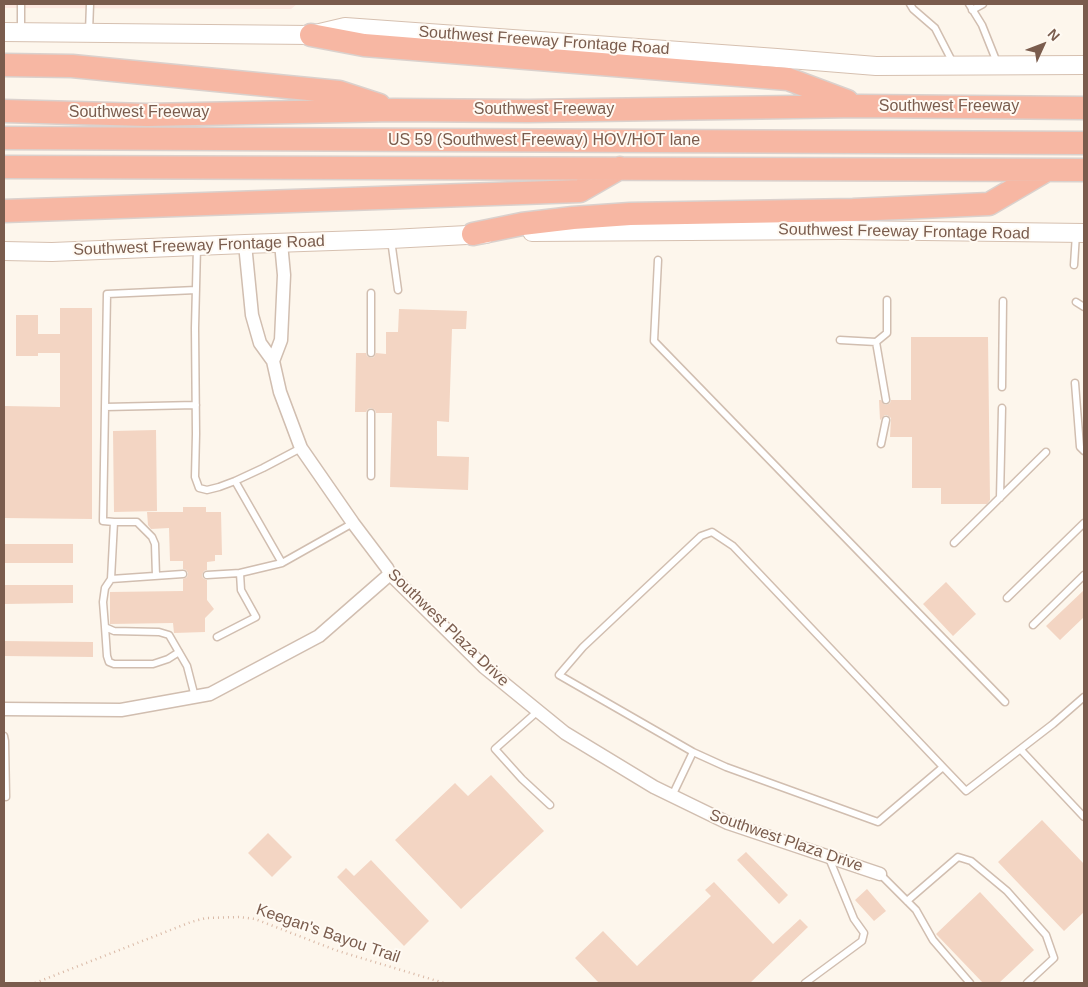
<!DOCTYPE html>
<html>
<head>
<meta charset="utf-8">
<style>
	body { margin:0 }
	#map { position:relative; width:1088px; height:987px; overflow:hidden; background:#fdf6ec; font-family:Arial,sans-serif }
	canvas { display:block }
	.frame { position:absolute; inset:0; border:5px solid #7a5c4d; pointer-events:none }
	.north { position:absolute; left:1018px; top:20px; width:50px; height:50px; -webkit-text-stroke:4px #fffaf3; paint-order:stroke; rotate:47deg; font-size:14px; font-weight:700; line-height:20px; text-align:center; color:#7a5c4d }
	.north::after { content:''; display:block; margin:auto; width:18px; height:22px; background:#7a5c4d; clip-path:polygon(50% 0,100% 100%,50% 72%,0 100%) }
</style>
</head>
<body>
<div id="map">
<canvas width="1088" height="987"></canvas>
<div class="frame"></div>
<div class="north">N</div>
</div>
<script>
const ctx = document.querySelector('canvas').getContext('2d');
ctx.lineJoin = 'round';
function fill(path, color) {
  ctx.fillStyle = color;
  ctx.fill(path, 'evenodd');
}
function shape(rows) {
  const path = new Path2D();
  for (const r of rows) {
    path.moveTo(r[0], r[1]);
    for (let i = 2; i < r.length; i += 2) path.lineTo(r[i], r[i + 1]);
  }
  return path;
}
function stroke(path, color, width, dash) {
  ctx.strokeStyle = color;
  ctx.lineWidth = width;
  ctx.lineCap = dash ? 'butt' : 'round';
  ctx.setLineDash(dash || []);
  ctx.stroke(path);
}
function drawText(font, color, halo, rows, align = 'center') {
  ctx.font = font + ' Arial,sans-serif';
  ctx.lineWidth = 4;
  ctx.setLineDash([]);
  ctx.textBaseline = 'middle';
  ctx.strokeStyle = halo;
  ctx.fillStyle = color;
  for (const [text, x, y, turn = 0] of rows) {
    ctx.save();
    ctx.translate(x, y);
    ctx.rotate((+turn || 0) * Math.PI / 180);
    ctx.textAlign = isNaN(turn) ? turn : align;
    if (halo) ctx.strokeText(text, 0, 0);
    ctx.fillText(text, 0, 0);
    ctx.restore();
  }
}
fill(shape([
	[4,4,297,4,291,9,4,8]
]), '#fde8e0');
fill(shape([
	[60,308,92,308,92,519,4,518,4,406,60,407,60,353,38,353,38,356,16,356,16,315,38,315,38,334,60,334],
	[399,309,467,311,466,329,452,329,449,422,437,421,437,456,469,457,468,490,390,487,392,413,376,413,375,410,371,408,368,409,366,412,355,412,356,353,366,353,367,356,371,358,374,357,376,353,386,354,386,332,398,332],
	[911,337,988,337,990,500,987,504,941,504,941,488,912,488,912,437,890,437,891,418,887,415,885,415,880,420,879,400,881,400,884,404,886,405,890,403,891,400,911,400],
	[156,430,157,511,114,512,113,431],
	[183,507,206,507,206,512,221,512,222,555,215,555,215,561,207,562,207,570,204,571,202,575,203,578,207,580,207,600,214,609,205,618,205,632,174,633,173,623,110,624,110,592,183,591,183,579,187,577,188,573,186,570,183,569,183,561,170,561,169,528,151,529,148,525,147,512,183,512],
	[4,544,73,544,73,563,4,563],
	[946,582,976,614,953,636,923,604],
	[4,585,73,585,73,603,4,604],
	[1084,590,1084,617,1060,640,1046,626],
	[4,641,93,642,93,657,4,656],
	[491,775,544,831,461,909,395,840,455,783,468,796],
	[1042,820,1084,864,1084,912,1064,931,998,862],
	[268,833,292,857,272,877,248,853],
	[746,852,788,895,779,904,737,860],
	[371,860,429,921,404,946,337,877,346,868,354,876],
	[714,882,773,944,800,919,808,927,750,983,599,983,575,958,603,931,637,966,711,896,705,890],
	[867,889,886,911,874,921,855,900],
	[980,892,1034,950,999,983,983,983,936,934]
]), '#f3d5c3');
const service = shape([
	[21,4,21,31],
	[910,4,913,9,935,28,953,63],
	[969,4,982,25,998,65],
	[972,10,983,4],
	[89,32,90,4],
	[391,240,398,290],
	[197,247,195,328,196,434,195,477,199,488,207,490,219,487,235,481,263,468,301,448],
	[658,260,654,341,1005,702],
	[1074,265,1076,234],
	[1076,302,1084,307],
	[840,340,876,342],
	[371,353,371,293],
	[1075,383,1080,447,1084,451],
	[1002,387,1003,301],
	[886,400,876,342,887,333,887,300],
	[196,405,105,407,107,294,196,290],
	[105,407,103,521,114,522,111,579,105,588,103,602,105,627,114,631,159,632,169,635,187,666,195,697],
	[881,444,886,420],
	[371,476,371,413],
	[235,481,282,563,353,523],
	[1000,498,1002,408],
	[114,522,137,522,152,537,155,544,156,576],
	[954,543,1046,452],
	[240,573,282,563],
	[207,575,240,573,241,590,256,617,217,637],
	[111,579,183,574],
	[1007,598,1084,523],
	[1033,625,1084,575],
	[105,627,107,656,109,662,114,664,153,664,168,659,179,652],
	[538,711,495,749,522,779,550,805],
	[4,736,5,741,6,797],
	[1021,750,1084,817],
	[693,752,559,675,583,647,701,536,712,532,733,546,943,767],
	[672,796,693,752,726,767,878,822,943,767,966,791,1053,724,1084,697],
	[880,874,916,910,933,940,970,983],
	[907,901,958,857,971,861,1007,891,1046,935,1054,958,1027,983],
	[805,983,862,941,864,933,854,919,829,858]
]);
const minor = shape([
	[245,244,252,315,260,343,273,361,280,392,301,448,353,523,387,568,390,574,484,667,565,733,654,787,728,823,880,874],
	[273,361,281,340,284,275,281,243],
	[4,709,121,710,210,694,319,636,390,574]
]);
const secondary = shape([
	[4,32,311,35,345,27,777,58,876,66,1084,65],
	[532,232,844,230,1084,233],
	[4,251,52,252,245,244,391,239,486,234]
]);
const motorway = shape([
	[311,35,364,45,788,79,847,101],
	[4,65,72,66,339,92,379,105],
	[4,111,147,115,394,110,528,111,860,106,1084,108],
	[4,138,1084,143],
	[4,167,1084,170],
	[4,211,580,191,620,168],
	[473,234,522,224,573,218,630,214,853,210,989,204,1047,170]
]);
stroke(service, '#d1beb0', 9);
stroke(minor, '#d1beb0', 15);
stroke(secondary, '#d6c0b0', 20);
stroke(motorway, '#dad1cd', 25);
stroke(shape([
	[35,983,191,922,206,918,240,917,255,919,338,951,444,983]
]), '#d9b8a5', 2.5, [1, 4]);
stroke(service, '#fff', 6);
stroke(minor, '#fff', 12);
stroke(secondary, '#fff', 18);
stroke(motorway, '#f7b7a3', 22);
drawText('16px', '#7a5c4d', '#fffaf3', [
	["Southwest Freeway Frontage Road",544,41,4],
	["Southwest Freeway",949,107],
	["Southwest Freeway",544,110],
	["Southwest Freeway",139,113],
	["US 59 (Southwest Freeway) HOV/HOT lane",544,141],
	["Southwest Freeway Frontage Road",904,232,1],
	["Southwest Freeway Frontage Road",199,246,-2],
	["Southwest Plaza Drive",448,628,44],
	["Southwest Plaza Drive",786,841,19],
	["Keegan's Bayou Trail",328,934,19]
]);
</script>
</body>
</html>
